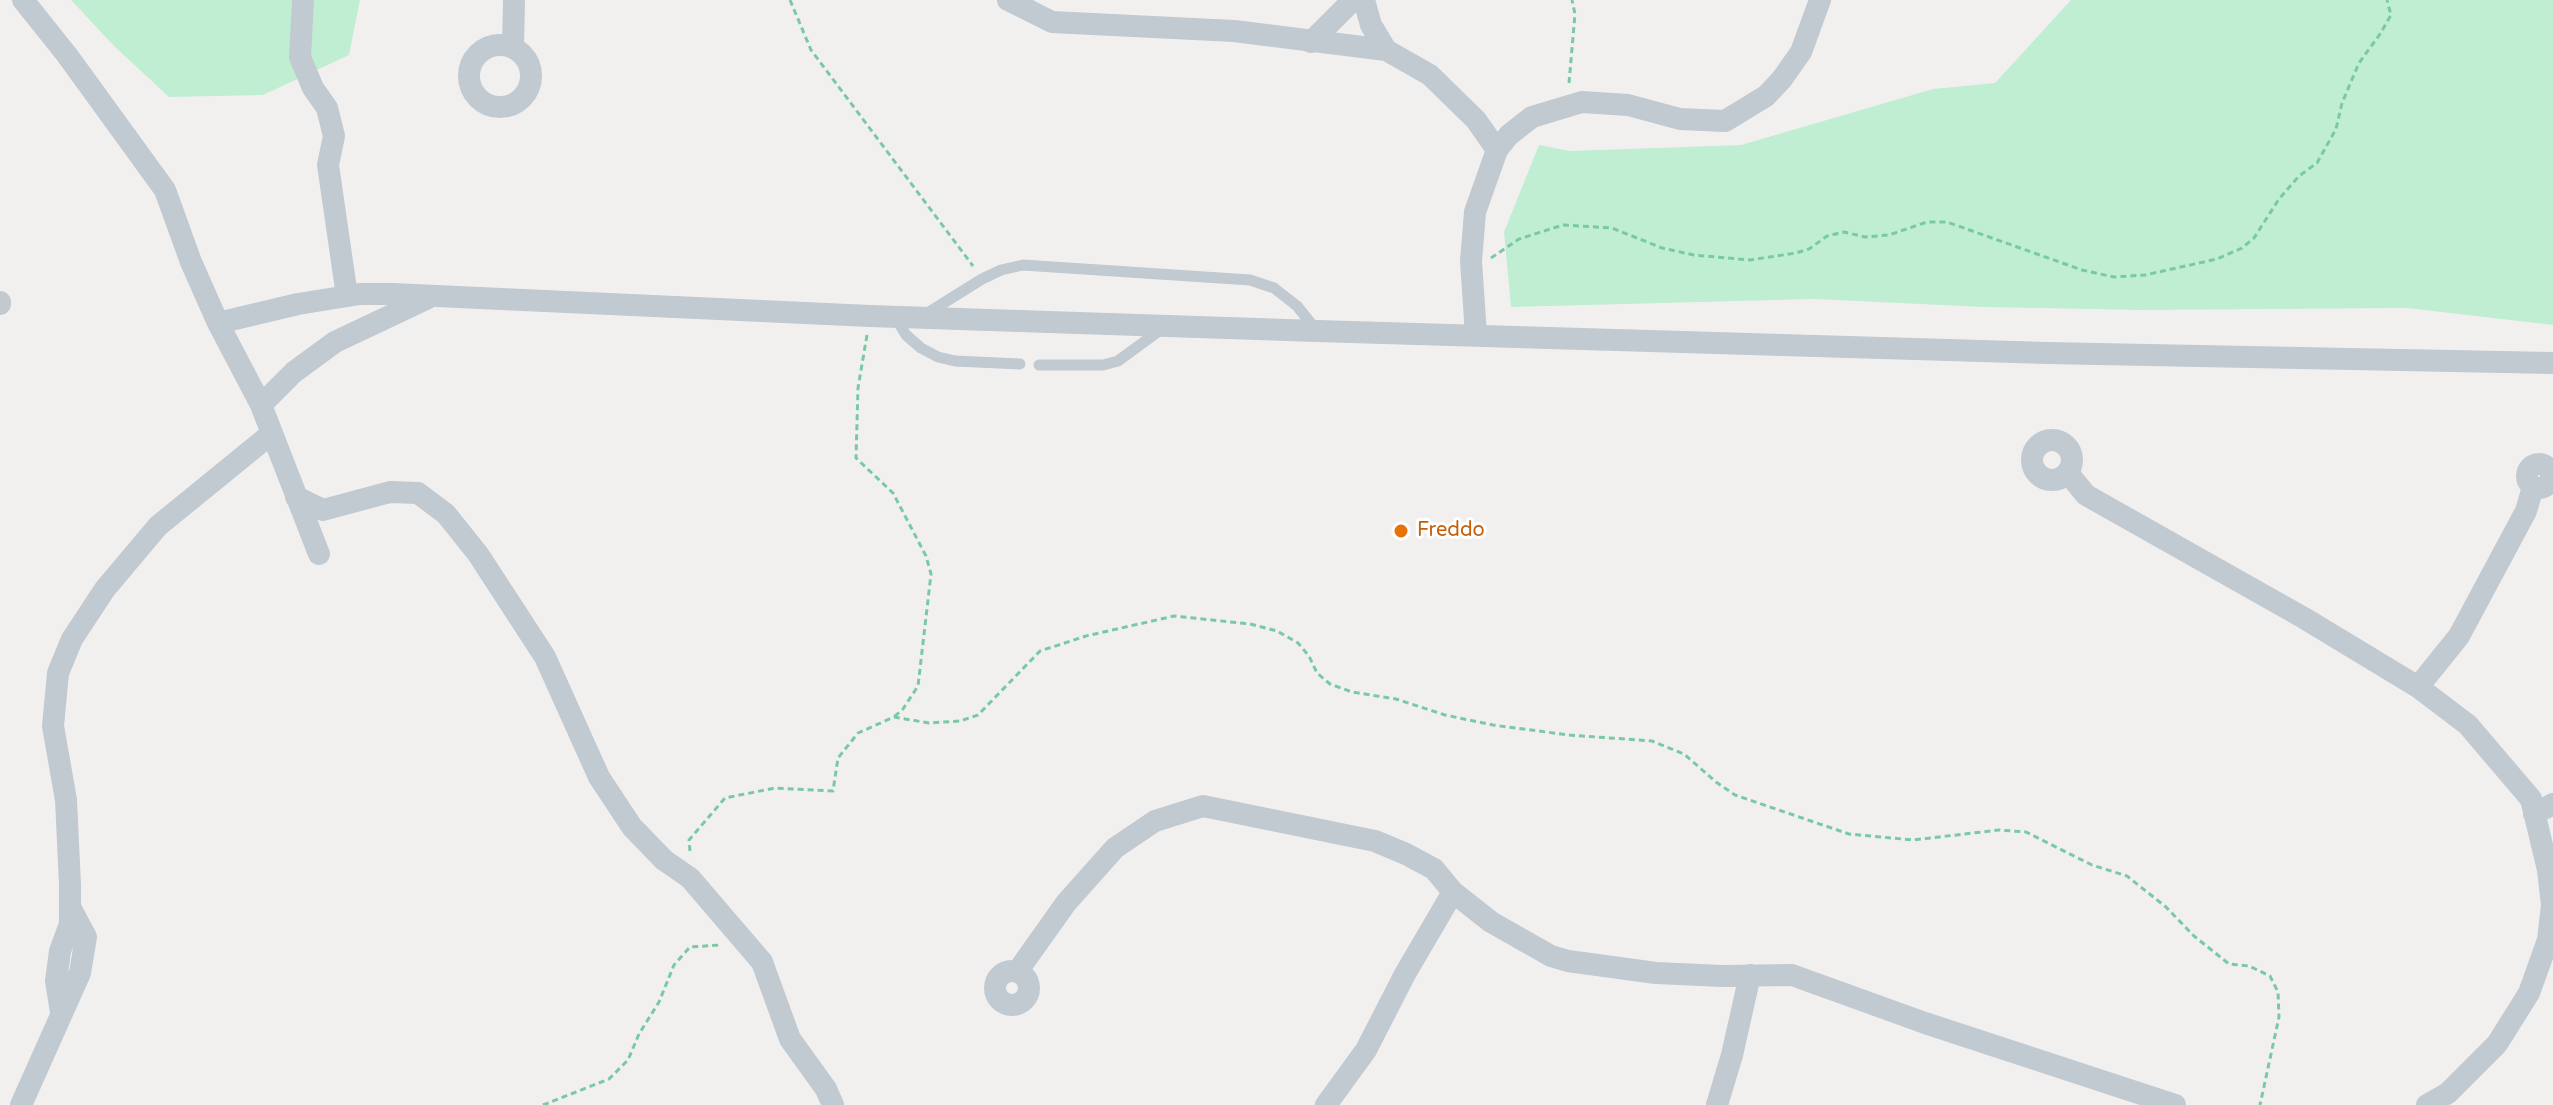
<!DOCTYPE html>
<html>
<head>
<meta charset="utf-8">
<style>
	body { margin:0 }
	canvas { display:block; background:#f2f0ef }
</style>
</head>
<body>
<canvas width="2553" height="1105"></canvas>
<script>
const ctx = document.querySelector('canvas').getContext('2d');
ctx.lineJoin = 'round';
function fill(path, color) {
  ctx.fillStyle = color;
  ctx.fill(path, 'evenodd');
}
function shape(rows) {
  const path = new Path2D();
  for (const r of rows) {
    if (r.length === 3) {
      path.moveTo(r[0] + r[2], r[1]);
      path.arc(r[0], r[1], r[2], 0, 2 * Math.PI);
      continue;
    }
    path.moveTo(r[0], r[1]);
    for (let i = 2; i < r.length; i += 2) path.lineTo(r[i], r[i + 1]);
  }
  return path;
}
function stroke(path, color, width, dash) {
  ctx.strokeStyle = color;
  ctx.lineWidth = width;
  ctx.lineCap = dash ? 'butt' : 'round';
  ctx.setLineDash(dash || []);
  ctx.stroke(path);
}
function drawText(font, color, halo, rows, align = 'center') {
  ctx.font = font + ' "Varela Round",sans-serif';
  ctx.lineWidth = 6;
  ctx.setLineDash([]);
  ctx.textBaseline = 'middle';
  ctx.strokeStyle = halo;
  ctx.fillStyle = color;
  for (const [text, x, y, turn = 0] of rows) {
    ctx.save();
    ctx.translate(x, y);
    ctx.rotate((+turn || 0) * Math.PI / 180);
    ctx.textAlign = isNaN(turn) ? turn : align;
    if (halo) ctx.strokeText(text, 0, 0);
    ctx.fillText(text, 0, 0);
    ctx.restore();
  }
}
fill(shape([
	[71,0,360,0,349,55,263,95,169,97,114,46],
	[2071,0,2553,0,2553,325,2407,308,2140,310,1984,307,1814,299,1511,307,1504,232,1539,145,1570,151,1741,145,1933,89,1995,83]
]), '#c0eed3');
stroke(shape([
	[790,0,811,50,973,266],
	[1569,83,1575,14,1572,0],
	[1491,258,1519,239,1563,225,1612,228,1662,248,1694,255,1750,260,1796,253,1809,249,1827,236,1844,232,1865,237,1889,235,1927,222,1947,222,2082,270,2114,277,2145,275,2217,259,2242,248,2254,238,2279,199,2299,176,2317,163,2336,129,2342,103,2359,63,2380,34,2391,15,2387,0],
	[867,335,858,388,856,458,893,493,926,556,931,574,918,686,903,709,894,717],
	[690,851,689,840,725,798,775,788,833,791,838,758,858,733,894,717,929,723,960,721,978,715,1040,651,1086,636,1174,616,1250,624,1277,631,1298,643,1309,656,1317,673,1330,684,1352,692,1396,699,1445,715,1493,725,1569,735,1652,741,1684,754,1716,782,1735,795,1849,834,1913,840,1999,830,2026,832,2092,865,2127,876,2166,907,2194,936,2229,964,2249,966,2270,976,2278,992,2279,1017,2260,1105],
	[543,1105,609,1079,628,1060,639,1034,659,1002,674,965,690,947,720,945]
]), '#79caa4', 3, [6, 4]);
stroke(shape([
	[926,314,982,279,1001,270,1023,265,1250,280,1274,288,1297,306,1317,331],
	[895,317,906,335,921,348,938,357,955,361,1020,364],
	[1039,365,1103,365,1118,361,1163,328]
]), '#c1c9d1', 11);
stroke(shape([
	[23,0,67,55,165,190,191,262,218,323,261,405,319,554],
	[303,0,300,57,313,88,327,108,334,136,328,165,347,296],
	[1008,0,1052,22,1234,31,1386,50,1430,75,1476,120,1497,150],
	[1364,0,1371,25,1386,50],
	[1311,42,1353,0],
	[500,76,31],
	[513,48,514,0],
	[0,302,0,304],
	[218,323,298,304,360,294,393,294,870,316,1317,331,2048,353,2553,363],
	[1476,335,1471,261,1475,212,1497,150,1509,135,1532,117,1582,102,1628,105,1680,119,1725,121,1766,96,1782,79,1801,52,1820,0],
	[261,405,294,372,335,342,428,298],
	[2052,460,20],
	[2539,476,12],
	[2068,473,2086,495,2304,618,2418,687,2468,725,2531,799,2548,870,2552,905,2548,940,2529,993,2497,1044,2448,1093,2427,1105],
	[296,497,323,510,390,492,418,493,446,514,478,554,545,657,599,777,632,827,664,860,690,878,762,962,790,1039,826,1089,833,1105],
	[2418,687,2459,636,2526,511,2533,487],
	[2534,814,2553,804],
	[1012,988,17],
	[1017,972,1066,903,1115,848,1155,821,1203,806,1375,841,1406,854,1434,869,1453,892,1491,922,1551,956,1568,961,1656,973,1722,976,1792,975,1925,1023,2175,1105],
	[61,1012,56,981,60,951,70,924,70,885,66,800,53,726,58,673,72,639,105,589,158,526,271,434],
	[21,1105,80,973,86,937,70,907],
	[1326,1105,1366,1050,1405,974,1453,892],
	[1717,1105,1732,1055,1750,975]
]), '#c1c9d1', 22);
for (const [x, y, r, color] of [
	[1401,531,8,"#e8710a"]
]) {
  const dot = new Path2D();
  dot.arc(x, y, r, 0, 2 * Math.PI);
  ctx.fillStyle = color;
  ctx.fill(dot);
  stroke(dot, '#fff', 3);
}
drawText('20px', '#c56008', '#fff', [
	["Freddo",1417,531]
], 'left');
</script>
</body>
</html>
